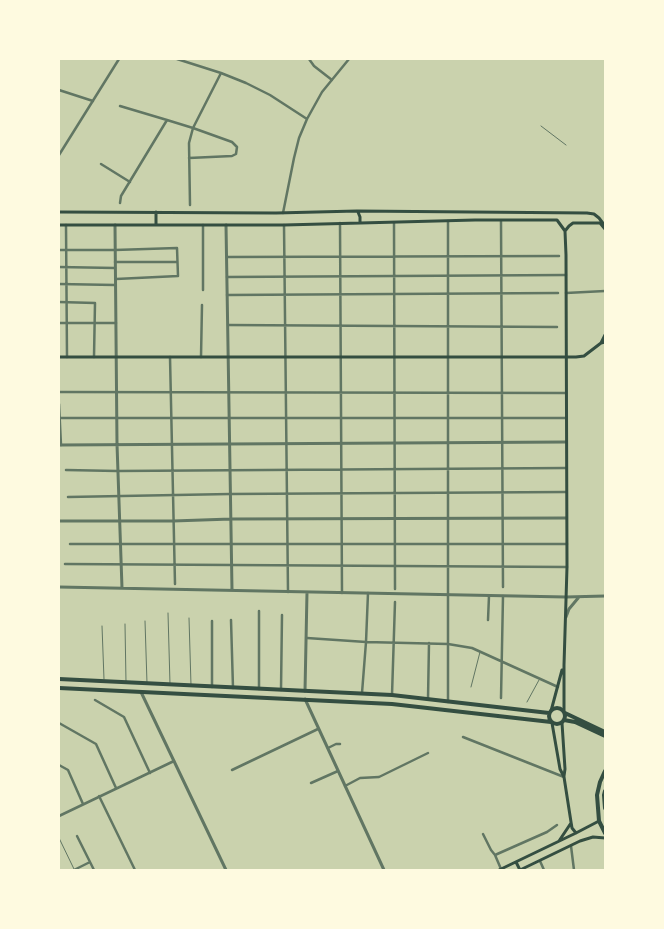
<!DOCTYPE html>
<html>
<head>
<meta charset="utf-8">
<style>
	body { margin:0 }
	#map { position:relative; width:664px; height:929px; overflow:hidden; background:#e9edc9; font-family:"Fira Sans",sans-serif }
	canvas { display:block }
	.frame { position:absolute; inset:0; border:60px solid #fefae0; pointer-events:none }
</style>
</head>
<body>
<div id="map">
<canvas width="664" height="929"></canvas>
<div class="frame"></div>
</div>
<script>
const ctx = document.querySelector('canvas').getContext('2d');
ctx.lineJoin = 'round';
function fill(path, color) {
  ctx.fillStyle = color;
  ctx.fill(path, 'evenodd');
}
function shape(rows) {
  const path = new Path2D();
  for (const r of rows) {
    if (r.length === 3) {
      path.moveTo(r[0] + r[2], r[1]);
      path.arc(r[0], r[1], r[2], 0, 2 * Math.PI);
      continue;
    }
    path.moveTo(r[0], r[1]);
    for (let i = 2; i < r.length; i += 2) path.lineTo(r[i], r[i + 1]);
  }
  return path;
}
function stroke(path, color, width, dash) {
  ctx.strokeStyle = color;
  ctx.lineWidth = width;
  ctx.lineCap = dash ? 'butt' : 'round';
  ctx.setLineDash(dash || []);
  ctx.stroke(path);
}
fill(shape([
	[59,59,605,59,605,870,59,870]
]), '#cad2ad');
stroke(shape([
	[541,126,566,145],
	[168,613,170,684],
	[189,618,191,685],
	[145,621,147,683],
	[125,624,126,682],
	[102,626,104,679],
	[471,687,480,652],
	[527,702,539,680],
	[59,838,74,869]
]), '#617663', 1);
stroke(shape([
	[177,59,221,73,246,83,270,95,307,119],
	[309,59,314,66,332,80],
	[59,90,93,101],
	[120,106,167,120,193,128,232,142,237,147,236,154,232,156,189,158],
	[59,155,119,59],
	[101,164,130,182],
	[120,203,121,196,167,120],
	[190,205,189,143,193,128,221,73],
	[283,213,294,158,299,138,307,119,322,92,349,59],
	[448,221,448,702],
	[501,221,503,587],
	[340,223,342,593],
	[394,223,395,589],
	[66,225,67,357],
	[284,225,288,592],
	[59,250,115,250,177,248,178,276,116,279],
	[227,257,559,256],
	[115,262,177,262],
	[59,267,115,268],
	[227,277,566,275],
	[59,284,115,285],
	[203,290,203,225],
	[566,293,605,291],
	[227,295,558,293],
	[59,302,95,303,94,357],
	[59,323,116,323],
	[228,325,557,327],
	[170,357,175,584],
	[201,357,202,305],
	[59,392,566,393],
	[59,404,61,445],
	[59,418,566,418],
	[66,470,117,471,566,468],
	[68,497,230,494,566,492],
	[70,544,567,544],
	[65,564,567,567],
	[231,620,233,688],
	[488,620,489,596],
	[307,638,366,642,448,644,472,648,558,687],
	[212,687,212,621],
	[259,689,259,611],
	[281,690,282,615],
	[362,693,366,642,368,593],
	[392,695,395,602],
	[501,698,503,596],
	[428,699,429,643],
	[95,700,124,717,150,773],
	[59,723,96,744,116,788],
	[463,737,564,777],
	[328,748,336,744,340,744],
	[59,765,68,770,83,804],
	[232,770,318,729],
	[311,783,338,771],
	[345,786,360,778,379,777,428,753],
	[99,796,135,870],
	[59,816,174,761],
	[483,834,491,850,495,855],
	[77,836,94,870],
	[571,846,574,870],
	[540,861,544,870],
	[501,869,495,855,547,832,557,825],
	[74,870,90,862]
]), '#617663', 2.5);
stroke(shape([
	[115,225,117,444,122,588],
	[226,225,232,590],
	[59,445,566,442],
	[59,521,173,521,231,519,566,518],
	[59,587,566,597,605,596],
	[566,617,569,609,579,597],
	[305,691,307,592],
	[141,692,226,870],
	[305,699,384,870]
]), '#617663', 3);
stroke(shape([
	[59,212,276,213,357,211,587,213,594,214,599,218,605,226],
	[358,212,360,217,360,223],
	[59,225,284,225,475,220,557,220,565,231,566,255,567,567,564,665,564,712],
	[156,225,156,212],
	[565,231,569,226,573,223,600,223,605,229],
	[601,343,605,335],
	[59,357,576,357,584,356,601,343,605,342],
	[551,711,562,670],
	[552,723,560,769,564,777,571,822,572,828,576,833],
	[562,723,565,769,564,776],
	[559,841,571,823],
	[516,862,520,870,580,841,593,837,605,838],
	[499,870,576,833,599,821]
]), '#344e41', 3);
stroke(shape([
	[59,679,392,695,549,713],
	[59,688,392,704,551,722],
	[557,716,8],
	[565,713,605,732],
	[564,720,575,722,605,736],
	[605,771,600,782,597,795,599,821,605,833],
	[605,791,604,795,605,808]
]), '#344e41', 4);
</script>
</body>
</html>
